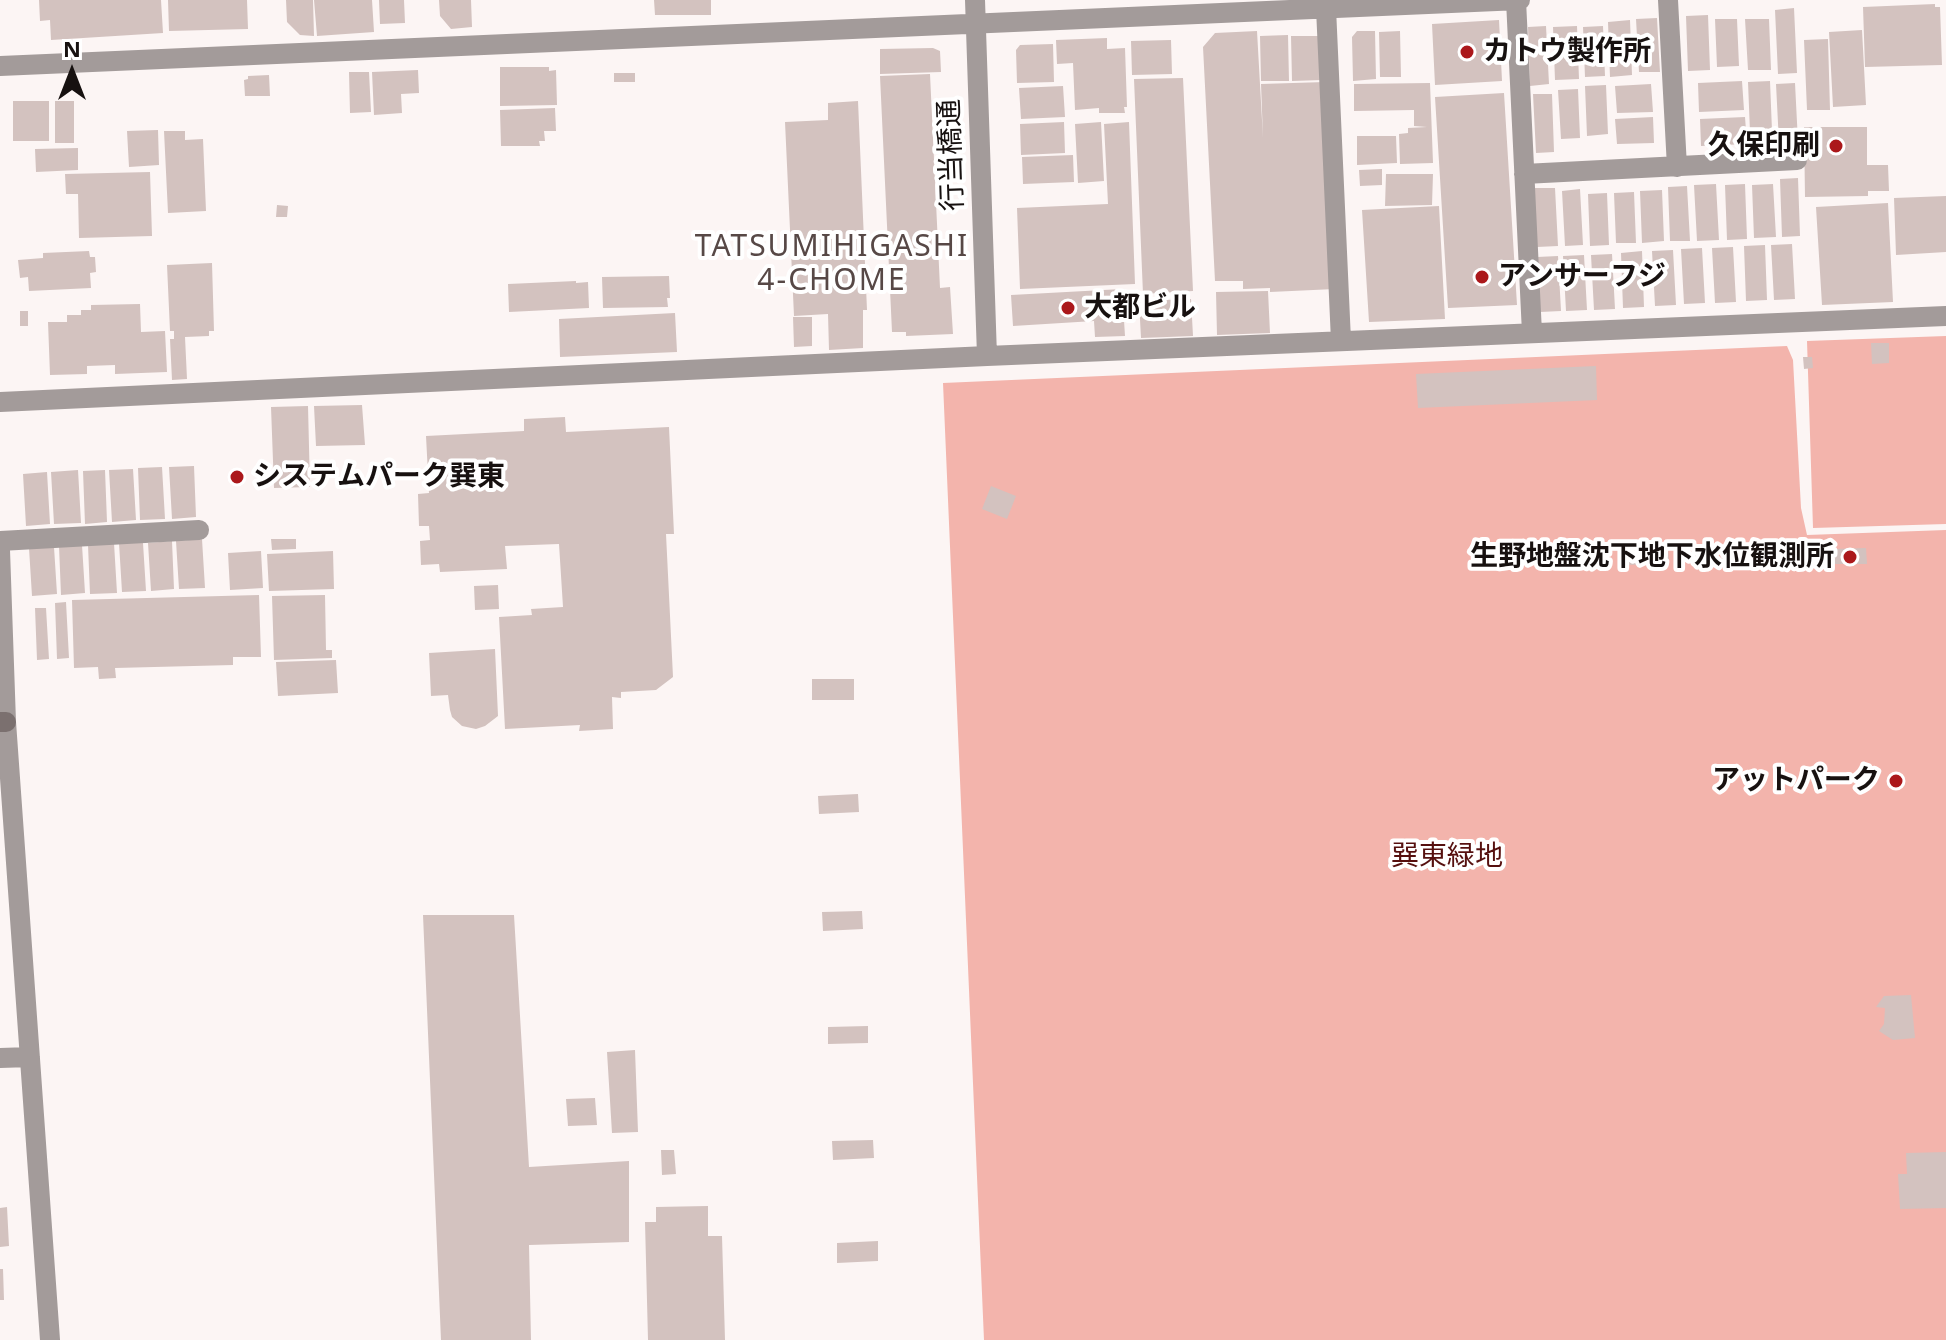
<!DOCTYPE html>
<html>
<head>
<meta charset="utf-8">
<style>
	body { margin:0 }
	#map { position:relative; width:1946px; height:1340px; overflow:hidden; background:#fcf5f4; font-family:"Noto Sans",sans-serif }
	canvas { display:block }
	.north { position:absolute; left:32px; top:32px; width:80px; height:80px; -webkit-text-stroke:6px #fff; paint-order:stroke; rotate:0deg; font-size:22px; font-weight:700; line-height:32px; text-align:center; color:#171110 }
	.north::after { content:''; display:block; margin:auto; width:28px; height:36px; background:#171110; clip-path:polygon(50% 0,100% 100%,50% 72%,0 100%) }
</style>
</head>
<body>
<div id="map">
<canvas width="1946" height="1340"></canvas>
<div class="north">N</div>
</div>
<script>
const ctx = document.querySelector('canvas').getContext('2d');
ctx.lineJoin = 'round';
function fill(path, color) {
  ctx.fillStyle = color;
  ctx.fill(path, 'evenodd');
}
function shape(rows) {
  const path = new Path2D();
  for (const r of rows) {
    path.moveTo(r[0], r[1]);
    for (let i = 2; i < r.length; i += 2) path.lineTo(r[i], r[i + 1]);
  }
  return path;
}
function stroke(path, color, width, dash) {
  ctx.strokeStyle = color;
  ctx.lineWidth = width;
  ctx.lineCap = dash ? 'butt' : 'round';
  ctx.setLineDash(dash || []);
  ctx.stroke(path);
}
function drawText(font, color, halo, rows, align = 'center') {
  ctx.font = font + ' "Noto Sans","Noto Sans JP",sans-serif';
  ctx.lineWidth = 8;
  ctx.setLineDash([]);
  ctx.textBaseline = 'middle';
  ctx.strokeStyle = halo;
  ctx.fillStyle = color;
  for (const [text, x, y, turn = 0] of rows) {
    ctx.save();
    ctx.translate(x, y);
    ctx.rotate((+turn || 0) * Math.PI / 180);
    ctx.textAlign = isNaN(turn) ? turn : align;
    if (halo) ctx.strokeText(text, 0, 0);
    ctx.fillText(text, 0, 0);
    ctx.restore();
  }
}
fill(shape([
	[1946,336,1946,524,1813,528,1807,341],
	[1787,346,1793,360,1801,508,1807,535,1946,530,1946,1340,984,1340,943,383]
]), '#f3b4ac');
fill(shape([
	[39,0,161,0,163,33,51,40,50,20,40,21],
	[168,0,247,0,248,29,169,31],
	[286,0,313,0,314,36,300,35,287,22],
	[314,0,372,0,374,32,317,36],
	[379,0,404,0,405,23,380,24],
	[439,0,471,0,472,27,451,29,440,16],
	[654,0,711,0,711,15,655,15],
	[1935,4,1935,7,1940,7,1942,65,1865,67,1863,7],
	[1794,8,1797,73,1778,74,1775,10],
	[1708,15,1710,70,1688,71,1686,16],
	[1657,18,1660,72,1639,72,1636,19],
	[1715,19,1737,19,1739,66,1717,67],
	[1745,19,1769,19,1771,70,1748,70],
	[1499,20,1502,81,1435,85,1432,24],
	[1630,20,1632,75,1610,77,1608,22],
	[1546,26,1549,84,1530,86,1528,27],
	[1577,26,1579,79,1555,80,1553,27],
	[1603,26,1605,76,1585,77,1583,27],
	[1862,30,1866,105,1833,107,1829,32],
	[1257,31,1263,138,1261,84,1325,82,1335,289,1270,292,1270,288,1243,289,1243,281,1215,281,1203,47,1215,33],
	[1357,31,1375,31,1376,79,1353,81,1352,37],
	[1400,31,1401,77,1380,77,1379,32],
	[1288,35,1289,81,1261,81,1260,36],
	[1291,36,1320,36,1322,80,1292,81],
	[1107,38,1107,49,1125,48,1127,107,1124,107,1125,113,1099,113,1099,108,1075,110,1073,63,1057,64,1056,40],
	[1828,39,1830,110,1807,110,1804,40],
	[1171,40,1172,74,1132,75,1131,41],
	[1053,44,1054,82,1017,83,1016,50,1020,45],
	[933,48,940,51,941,72,880,74,880,49],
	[500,67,549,67,549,71,556,70,557,105,500,106],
	[418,70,419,93,401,94,402,113,374,115,372,72],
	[349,72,369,72,371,112,350,113],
	[614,73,635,73,635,82,614,82],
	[930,74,940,288,950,287,953,334,906,336,906,332,892,332,880,76],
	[269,75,270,96,245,96,244,80,248,79,248,76],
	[1183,78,1193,291,1143,294,1134,79],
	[1742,81,1744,110,1699,112,1698,83],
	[1770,81,1772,131,1750,132,1748,82],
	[1430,83,1433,163,1400,164,1399,134,1408,133,1408,128,1427,127,1414,126,1414,110,1354,111,1354,84],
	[1795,83,1798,142,1779,143,1776,84],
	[1651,84,1653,112,1617,113,1615,86],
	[1606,85,1608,134,1587,136,1585,86],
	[1063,86,1065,117,1021,119,1019,88],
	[1578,89,1580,138,1561,139,1558,90],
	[1504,93,1517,305,1448,308,1435,97],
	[1533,94,1552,94,1554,152,1536,153],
	[13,101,49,101,49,141,13,141],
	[55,101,74,101,74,143,55,143],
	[858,101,867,310,863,310,863,348,829,350,828,314,794,316,785,122,828,120,828,103],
	[555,108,556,131,544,131,545,141,539,141,540,146,501,146,500,110],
	[1653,117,1654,143,1617,144,1615,119],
	[1745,117,1747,144,1701,146,1700,119],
	[1064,122,1065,153,1021,155,1020,124],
	[1101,122,1104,181,1078,183,1075,124],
	[1129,122,1135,284,1020,289,1017,208,1108,204,1104,124],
	[1804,127,1867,127,1867,165,1888,165,1889,191,1868,191,1868,196,1805,197],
	[158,130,159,165,129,167,127,131],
	[164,131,185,131,185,140,203,139,206,211,168,213],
	[1357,136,1396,136,1397,163,1357,165],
	[78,148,78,170,36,172,35,149],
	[1073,155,1074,182,1023,184,1022,157],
	[1382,169,1382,185,1360,186,1359,170],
	[150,172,152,236,79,238,78,194,66,194,65,174],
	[1386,174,1433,174,1432,205,1385,206],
	[1798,178,1800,236,1782,237,1780,179],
	[1716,184,1719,240,1697,241,1694,185],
	[1745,184,1747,239,1727,240,1725,185],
	[1773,184,1776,237,1754,238,1752,185],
	[1687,186,1690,241,1670,241,1668,187],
	[1534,188,1555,188,1558,246,1537,247],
	[1580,189,1583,245,1565,246,1562,191],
	[1662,190,1664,241,1642,243,1640,191],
	[1634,192,1636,243,1616,243,1614,193],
	[1607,193,1609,245,1590,246,1588,194],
	[1946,196,1946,252,1896,255,1894,198],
	[1888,203,1893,302,1822,305,1816,207],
	[277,205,288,206,287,217,276,217],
	[1439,206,1445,319,1369,322,1362,210],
	[1792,244,1795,299,1774,300,1771,245],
	[1765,245,1767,300,1746,301,1744,246],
	[1733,247,1736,302,1715,303,1712,248],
	[1702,248,1705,303,1684,304,1681,249],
	[1673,250,1676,305,1655,306,1652,251],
	[89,251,90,257,95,257,96,272,90,273,91,288,29,291,28,277,20,278,18,260,43,258,43,253],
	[1642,251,1644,307,1623,308,1621,253],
	[1612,254,1615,309,1594,310,1591,255],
	[1584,255,1587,310,1566,311,1563,256],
	[1558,256,1561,311,1540,312,1537,257],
	[212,263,214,331,209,331,209,336,185,337,187,379,172,380,170,339,174,339,174,331,170,331,167,265],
	[669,276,670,298,667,298,668,307,603,308,602,277],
	[576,281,576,283,588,282,589,308,509,312,508,284],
	[1122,289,1125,336,1095,337,1094,321,1013,326,1011,295],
	[1268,291,1270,333,1217,335,1216,292],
	[1191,299,1193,336,1141,338,1139,301],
	[140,304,141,332,165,331,167,372,115,374,115,365,87,366,87,374,50,375,48,322,67,322,67,315,81,315,81,310,91,310,91,305],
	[20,311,28,311,28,326,20,326],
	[675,313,677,352,560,357,559,319],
	[793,317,812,317,812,346,794,347],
	[1871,343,1889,343,1889,363,1872,364],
	[1803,357,1812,357,1813,368,1804,369],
	[1596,366,1597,400,1418,408,1416,374],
	[362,405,365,445,316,446,314,406],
	[308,406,310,487,274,488,271,407],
	[565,417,566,432,669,427,674,534,666,534,673,677,656,690,621,692,621,698,612,697,613,729,579,731,580,725,505,729,499,617,532,615,531,609,563,607,559,544,505,546,507,569,440,572,439,564,421,565,420,541,430,540,429,526,419,526,418,494,429,493,426,436,524,431,524,419],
	[194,466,196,517,172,519,169,467],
	[162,467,165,519,140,520,138,468],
	[133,469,136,520,112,522,109,470],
	[78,470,81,523,54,524,51,472],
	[105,470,107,522,85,524,83,471],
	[47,472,50,524,26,526,23,474],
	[991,486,1016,496,1007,519,982,509],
	[202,539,205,588,179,589,176,541],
	[271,539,296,539,296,549,272,550],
	[172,541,174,589,151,591,148,543],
	[114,543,117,593,90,594,88,545],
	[119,543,143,543,146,591,122,592],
	[1668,543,1669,563,1628,565,1628,545],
	[82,545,85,593,61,595,59,546],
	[54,547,57,594,32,596,29,548],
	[1866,548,1867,564,1834,564,1834,549],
	[261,551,263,588,230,590,228,553],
	[333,551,334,589,269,591,267,554],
	[498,585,499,609,475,610,474,586],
	[259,595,261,657,233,657,233,665,115,668,116,678,99,679,98,667,74,668,72,600],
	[325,595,326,650,332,650,332,658,274,660,272,596],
	[66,602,69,658,57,659,55,603],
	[35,608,46,608,49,659,37,660],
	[495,649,498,716,485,726,476,729,462,726,452,717,450,710,448,695,431,696,429,653],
	[336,660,338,693,278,696,276,662],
	[812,679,854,679,854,700,812,700],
	[858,794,859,812,819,814,818,796],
	[862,911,863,929,823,931,822,912],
	[423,915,514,915,529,1167,629,1161,629,1242,529,1245,531,1340,441,1340],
	[1911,995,1915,1038,1893,1040,1879,1031,1884,1024,1885,1008,1876,1007,1884,996],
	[868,1026,868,1043,828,1044,828,1027],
	[635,1050,638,1132,612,1133,607,1052],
	[595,1098,597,1125,568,1126,566,1099],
	[873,1140,874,1158,833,1160,832,1141],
	[661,1150,674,1150,676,1174,662,1175],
	[1946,1152,1946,1208,1900,1209,1898,1174,1907,1174,1906,1153],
	[708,1206,708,1236,722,1236,725,1340,648,1340,645,1222,656,1222,656,1207],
	[7,1207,9,1246,0,1247,0,1208],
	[878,1241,878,1261,837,1263,837,1243],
	[0,1269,3,1269,4,1300,0,1300]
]), '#d3c2bf');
stroke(shape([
	[975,0,987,356],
	[1516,0,1532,333],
	[1668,0,1677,167],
	[1326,8,1341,341],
	[0,66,1520,0],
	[1524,174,1797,160],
	[0,402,987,356,1946,316],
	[0,541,199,530],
	[0,550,6,722,50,1340],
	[0,1058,30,1057]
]), '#a39b9a', 20);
stroke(shape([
	[0,722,6,722]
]), '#7b706f', 20);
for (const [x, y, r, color] of [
	[1467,52,8,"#ab181b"],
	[1836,146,8,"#ab181b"],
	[1482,277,8,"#ab181b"],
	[1068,308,8,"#ab181b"],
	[237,477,8,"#ab181b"],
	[1850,557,8,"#ab181b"],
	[1896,781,8,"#ab181b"]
]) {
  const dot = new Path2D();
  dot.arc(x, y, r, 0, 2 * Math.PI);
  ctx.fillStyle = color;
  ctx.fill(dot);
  stroke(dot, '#fff', 3);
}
drawText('bold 28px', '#171110', '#fff', [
	["カトウ製作所",1483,52],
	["久保印刷",1820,146,"right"],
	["アンサーフジ",1498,277],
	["大都ビル",1084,308],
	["システムパーク巽東",253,477],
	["生野地盤沈下地下水位観測所",1834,557,"right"],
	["アットパーク",1880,781,"right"]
], 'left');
drawText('28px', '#171110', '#fff', [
	["行当橋通",952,155,-92]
]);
drawText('28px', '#56100f', '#fff', [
	["巽東緑地",1447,857]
]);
ctx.letterSpacing = '2px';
drawText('30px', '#574846', '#fff', [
	["TATSUMIHIGASHI",832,247],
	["4-CHOME",832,281]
]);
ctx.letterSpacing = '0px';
</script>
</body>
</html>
